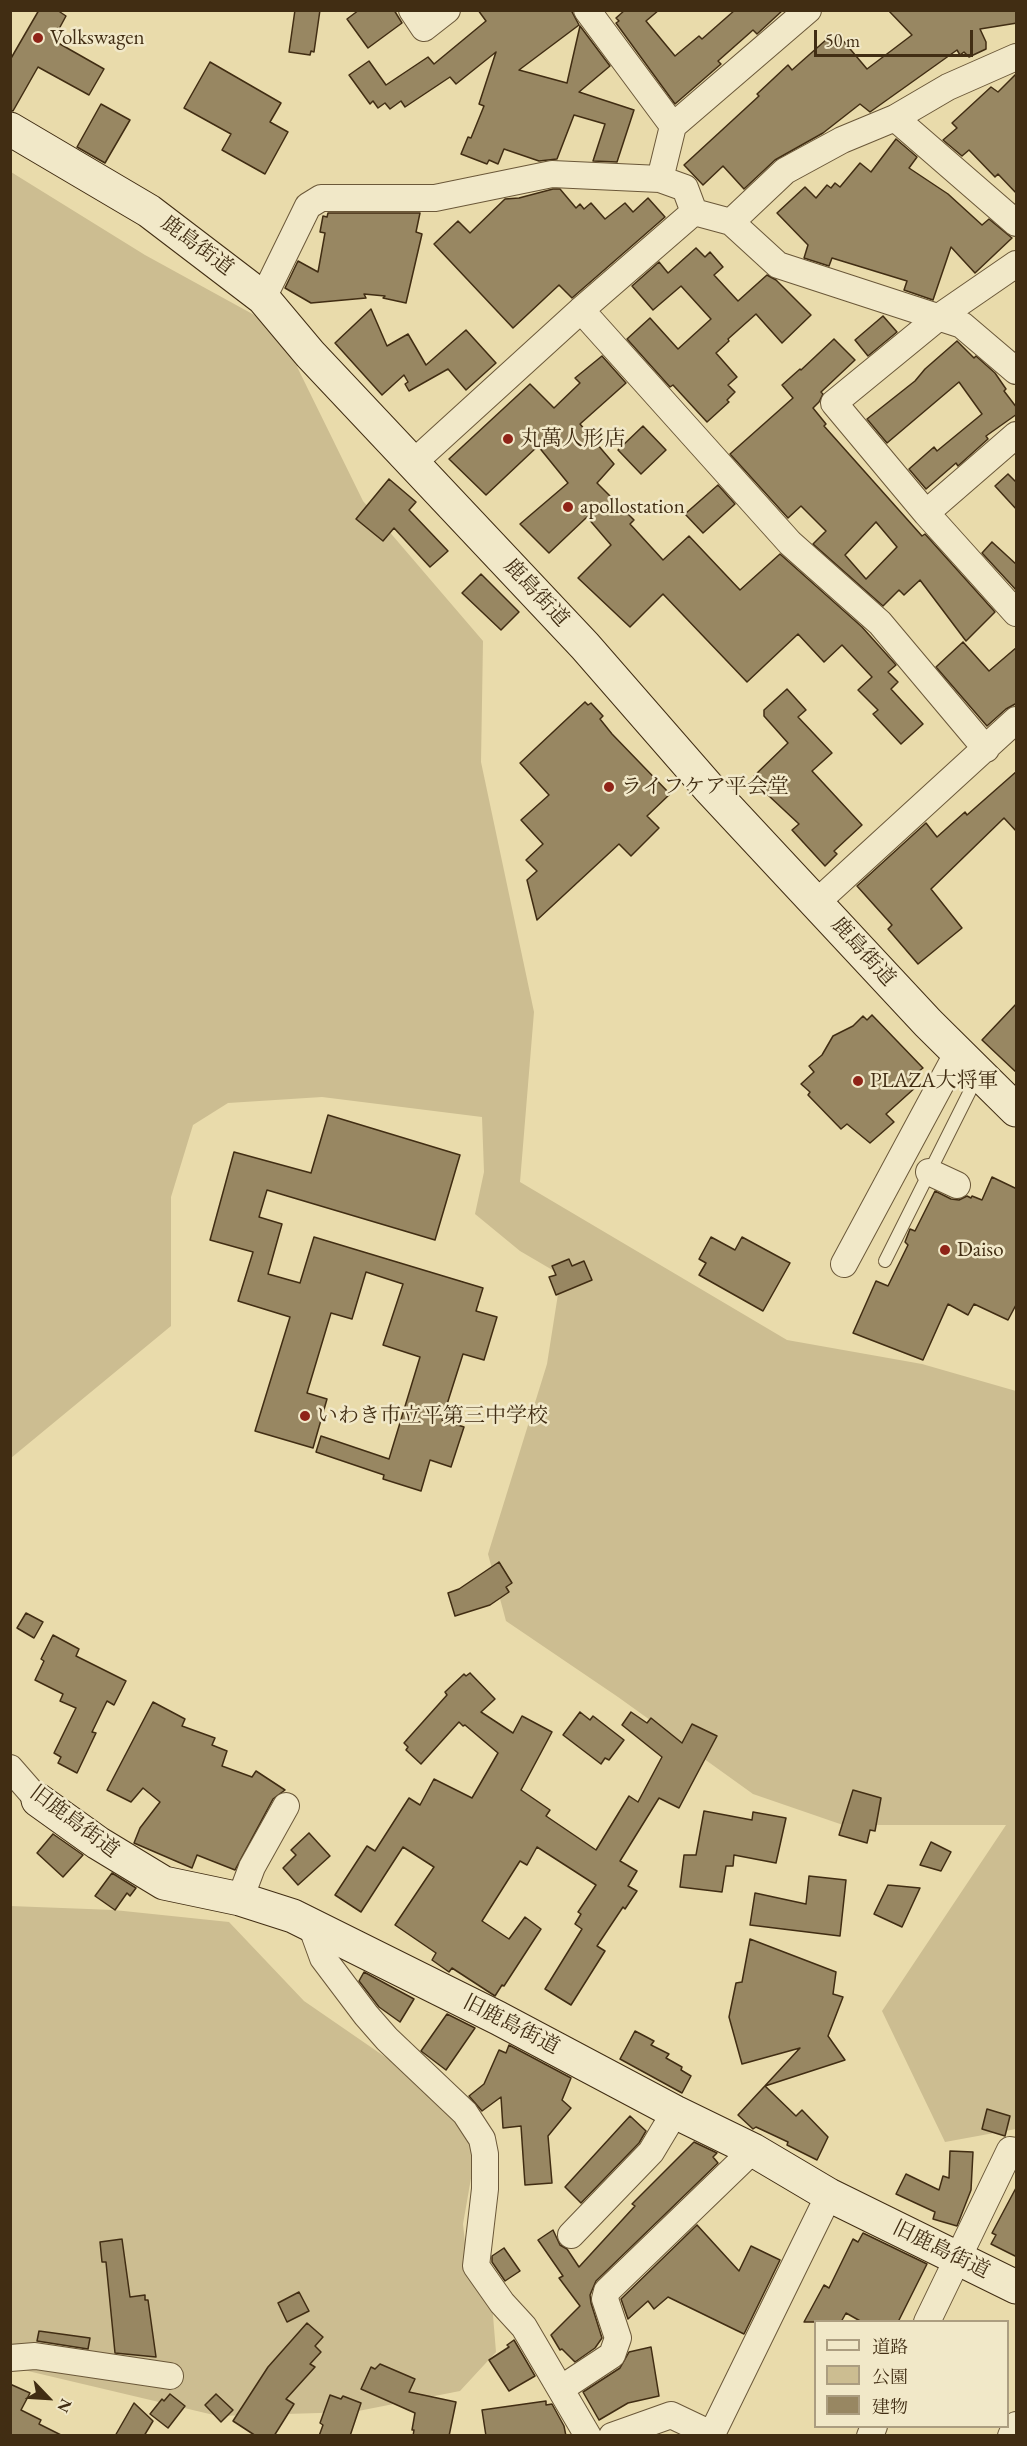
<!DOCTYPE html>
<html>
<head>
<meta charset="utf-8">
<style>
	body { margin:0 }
	#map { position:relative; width:1027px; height:2446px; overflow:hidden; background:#e9dbab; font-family:"EB Garamond","Noto Serif JP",serif }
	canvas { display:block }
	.frame { position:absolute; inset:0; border:12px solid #412d13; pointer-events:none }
	.legend { position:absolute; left:814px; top:2320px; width:195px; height:108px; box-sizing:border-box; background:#f1e8c8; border:2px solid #ab9d80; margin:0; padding:8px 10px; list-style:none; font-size:18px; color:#412d13 }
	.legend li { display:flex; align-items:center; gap:12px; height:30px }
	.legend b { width:30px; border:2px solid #ab9d80 }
	.north { position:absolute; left:18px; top:2368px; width:60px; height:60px; -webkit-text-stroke:4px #f1e8c8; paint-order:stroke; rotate:115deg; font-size:16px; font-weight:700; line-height:24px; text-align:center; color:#412d13 }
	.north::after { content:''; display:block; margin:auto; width:21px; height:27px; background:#412d13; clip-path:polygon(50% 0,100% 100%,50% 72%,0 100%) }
	.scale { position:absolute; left:814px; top:30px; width:159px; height:27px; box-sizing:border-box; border:3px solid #412d13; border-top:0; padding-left:8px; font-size:18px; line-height:21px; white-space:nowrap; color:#412d13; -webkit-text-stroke:4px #f1e8c8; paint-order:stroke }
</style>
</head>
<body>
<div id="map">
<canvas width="1027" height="2446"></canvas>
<div class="frame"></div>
<ul class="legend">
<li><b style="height:8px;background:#f1e8c8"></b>道路</li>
<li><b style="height:16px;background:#ccbd91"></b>公園</li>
<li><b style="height:16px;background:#988762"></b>建物</li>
</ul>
<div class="north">N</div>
<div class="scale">50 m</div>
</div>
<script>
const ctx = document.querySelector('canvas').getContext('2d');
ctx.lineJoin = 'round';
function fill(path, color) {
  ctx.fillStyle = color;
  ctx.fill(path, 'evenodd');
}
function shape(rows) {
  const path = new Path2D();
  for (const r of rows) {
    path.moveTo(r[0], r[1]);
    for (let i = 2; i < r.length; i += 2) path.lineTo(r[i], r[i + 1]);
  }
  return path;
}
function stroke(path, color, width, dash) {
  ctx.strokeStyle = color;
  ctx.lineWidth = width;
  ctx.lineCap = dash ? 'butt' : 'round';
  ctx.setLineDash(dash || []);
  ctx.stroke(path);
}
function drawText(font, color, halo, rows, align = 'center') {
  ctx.font = font + ' "EB Garamond","Noto Serif JP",serif';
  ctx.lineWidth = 5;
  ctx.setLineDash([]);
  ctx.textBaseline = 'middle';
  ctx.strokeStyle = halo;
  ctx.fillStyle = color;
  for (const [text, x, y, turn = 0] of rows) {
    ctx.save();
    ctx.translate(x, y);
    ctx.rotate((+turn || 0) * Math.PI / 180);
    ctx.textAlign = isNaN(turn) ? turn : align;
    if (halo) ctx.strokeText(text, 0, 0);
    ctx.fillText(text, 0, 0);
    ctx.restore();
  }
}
fill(shape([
	[11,172,145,255,278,328,363,501,483,641,481,762,534,1012,520,1182,787,1340,922,1364,1016,1391,1016,2129,945,2142,882,2011,1006,1825,843,1825,753,1794,618,1697,506,1621,488,1554,547,1364,561,1275,520,1251,475,1214,484,1172,482,1117,322,1097,228,1103,193,1125,171,1197,171,1326,11,1458],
	[10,1906,114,1910,229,1922,304,2001,407,2072,477,2144,463,2224,467,2262,491,2291,496,2352,460,2391,353,2412,218,2416,11,2367]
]), '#ccbd91');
const building = shape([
	[39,10,57,10,66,16,53,40,104,69,89,95,38,67,13,111,10,110,10,60,39,10],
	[295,10,320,10,314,52,311,51,310,55,289,52,295,10],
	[359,10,394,10,402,23,368,48,347,19,359,10],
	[478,10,571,10,579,25,519,70,567,83,580,26,610,66,579,92,634,110,617,162,593,161,605,124,574,115,557,159,539,161,504,149,498,164,489,160,487,164,461,154,468,137,471,138,484,106,479,104,496,52,456,84,450,77,405,107,401,101,390,109,385,103,378,108,373,101,370,104,349,75,369,61,386,85,428,57,434,64,486,21,478,10],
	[625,10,659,10,646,21,675,56,699,36,702,39,735,10,783,10,757,34,753,30,718,61,721,64,675,104,616,23,619,21,616,18,625,10],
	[888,10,1017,10,1017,23,980,29,986,42,986,49,969,57,964,52,960,55,957,50,870,112,860,104,823,133,775,160,744,189,723,166,703,185,684,165,759,96,757,94,788,65,792,70,827,39,831,44,840,37,867,69,912,35,888,10],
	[210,62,281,103,270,122,288,132,265,174,222,150,231,134,184,108,210,62],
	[1017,73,1017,194,998,174,995,177,969,150,962,156,943,140,957,128,952,123,991,87,998,92,1017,73],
	[101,104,130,120,105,163,77,147,101,104],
	[896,139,917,157,909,168,948,194,982,225,989,219,1012,238,975,273,951,247,933,300,904,290,907,281,832,258,829,266,804,258,808,245,777,213,805,187,816,198,827,185,831,188,835,183,840,187,860,163,871,172,896,139],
	[553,189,560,189,576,208,580,204,584,209,591,203,605,219,625,203,633,212,648,198,665,217,572,298,559,285,513,328,434,244,458,221,470,233,505,199,519,198,553,189],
	[328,213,420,213,416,232,422,234,406,303,383,298,385,296,364,294,366,298,311,303,285,288,298,261,318,272,325,233,320,232,323,216,327,217,328,213],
	[696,248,705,257,710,252,723,267,714,275,738,301,767,275,776,280,811,315,782,343,756,314,728,339,729,341,716,353,737,377,728,385,735,392,727,400,729,402,707,422,673,385,670,387,627,339,650,318,678,349,711,319,681,286,653,310,632,286,659,262,668,273,696,248],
	[371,309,387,346,408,334,426,365,466,330,496,363,466,390,448,369,409,391,405,384,408,382,404,375,382,395,335,343,371,309],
	[883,316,897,332,868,356,855,340,883,316],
	[834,339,855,360,821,392,823,394,819,402,813,408,826,424,824,426,922,536,925,534,995,612,966,641,920,580,904,595,899,590,883,606,813,544,826,531,801,506,788,518,730,454,793,398,782,385,800,369,801,370,834,339],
	[876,522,897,547,866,579,845,555,876,522],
	[957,341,974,358,976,356,995,373,1006,389,1004,391,1017,408,1017,414,986,436,988,439,958,466,956,463,926,489,909,469,934,447,937,451,982,414,959,382,887,443,867,419,915,381,925,369,957,341],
	[602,356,626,383,580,424,614,464,597,483,634,520,630,524,663,560,689,536,740,590,780,554,862,627,896,665,888,672,898,682,891,689,923,724,901,744,873,714,878,710,858,690,872,677,842,645,824,662,798,634,747,682,663,594,630,627,578,578,611,545,587,517,549,553,520,524,568,483,538,446,486,495,449,459,530,384,554,408,580,383,575,378,602,356],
	[643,426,666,450,641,474,618,450,643,426],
	[1008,474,1017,483,1017,510,995,486,1008,474],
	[389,479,416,502,409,510,448,551,430,567,394,528,383,541,356,519,389,479],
	[718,485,735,504,703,533,685,514,718,485],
	[992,542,1017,565,1017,591,982,553,992,542],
	[481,574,519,612,501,630,462,593,481,574],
	[963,642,989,671,1017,647,1017,703,1006,709,987,726,936,667,963,642],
	[787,689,806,710,798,717,832,753,812,771,862,825,834,851,837,854,825,866,792,830,799,824,754,782,757,779,754,776,788,743,764,716,764,710,787,689],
	[585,702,588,705,591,703,603,716,600,719,612,734,670,794,647,816,659,828,631,856,619,844,537,920,527,880,537,871,526,860,543,844,521,820,549,795,520,763,585,702],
	[1017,771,1017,832,1004,818,931,889,962,928,918,964,888,929,892,925,857,886,926,823,937,837,965,812,967,815,1017,771],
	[1017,1003,1017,1073,982,1040,1017,1003],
	[872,1015,923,1068,910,1078,917,1086,886,1114,894,1122,870,1143,847,1124,841,1129,808,1095,810,1092,801,1084,814,1072,809,1066,822,1055,833,1036,853,1026,863,1016,867,1020,872,1015],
	[328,1115,460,1155,435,1240,267,1190,259,1217,282,1224,268,1274,300,1283,314,1237,483,1288,476,1311,497,1317,484,1360,463,1354,442,1420,464,1427,451,1467,430,1460,421,1491,383,1479,384,1475,316,1452,321,1436,389,1459,420,1357,383,1345,403,1284,366,1272,352,1319,331,1313,307,1393,327,1399,313,1448,255,1431,290,1317,238,1301,253,1252,210,1240,234,1152,311,1173,328,1115],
	[992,1177,1017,1189,1017,1303,1008,1320,974,1304,968,1315,948,1304,923,1360,853,1333,876,1281,888,1286,908,1245,905,1242,910,1229,915,1231,935,1191,951,1199,959,1200,967,1196,971,1198,972,1196,982,1200,992,1177],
	[711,1237,735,1250,742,1237,790,1263,763,1311,699,1275,706,1263,699,1259,711,1237],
	[569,1259,572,1266,584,1261,592,1280,556,1295,549,1277,556,1275,552,1266,569,1259],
	[499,1562,512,1583,506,1587,509,1592,490,1605,455,1616,448,1593,459,1589,499,1562],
	[26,1613,43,1622,34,1638,17,1628,26,1613],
	[53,1635,79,1649,76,1656,126,1681,114,1705,107,1701,92,1732,96,1733,77,1773,58,1763,61,1757,54,1753,76,1708,60,1701,63,1694,35,1680,44,1661,41,1659,53,1635],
	[470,1673,495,1699,481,1712,513,1733,522,1716,552,1732,521,1790,550,1810,546,1816,596,1850,629,1796,638,1802,662,1757,622,1725,631,1712,647,1723,651,1718,682,1743,692,1724,717,1736,679,1808,659,1798,620,1861,637,1871,628,1886,637,1891,625,1909,623,1907,597,1946,605,1951,571,2005,545,1989,582,1929,575,1924,581,1914,578,1912,596,1885,537,1847,527,1865,520,1861,482,1921,509,1939,525,1917,541,1929,504,1986,502,1985,495,1996,452,1968,449,1972,432,1960,436,1953,395,1925,434,1867,403,1847,361,1912,335,1895,367,1846,375,1851,409,1798,420,1805,434,1779,472,1798,498,1753,465,1725,463,1726,459,1722,421,1764,406,1750,408,1747,404,1743,447,1695,445,1692,464,1674,466,1676,470,1673],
	[153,1702,185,1719,182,1726,215,1738,212,1745,227,1751,222,1766,252,1777,256,1771,285,1790,273,1799,235,1870,197,1855,192,1868,134,1843,140,1828,160,1802,143,1788,131,1802,107,1790,153,1702],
	[580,1712,590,1720,593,1716,624,1740,609,1760,605,1758,601,1764,563,1735,580,1712],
	[853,1790,881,1798,875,1831,870,1830,867,1843,839,1835,853,1790],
	[704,1811,752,1820,753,1812,786,1818,776,1863,734,1855,733,1866,726,1866,722,1892,680,1887,684,1855,696,1855,704,1811],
	[309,1833,330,1856,298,1885,283,1868,296,1855,291,1850,309,1833],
	[53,1834,83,1855,63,1877,37,1853,53,1834],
	[931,1842,951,1852,941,1871,920,1865,931,1842],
	[112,1873,136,1888,130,1896,127,1893,115,1910,95,1896,112,1873],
	[809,1876,846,1880,840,1936,750,1925,755,1893,806,1904,809,1876],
	[888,1885,920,1888,902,1927,874,1914,888,1885],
	[750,1939,836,1972,833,1994,843,1997,828,2036,845,2060,765,2086,796,2116,802,2110,828,2137,817,2160,787,2145,788,2142,756,2127,753,2129,738,2115,800,2048,742,2064,729,2017,736,1983,742,1982,750,1939],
	[364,1972,414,1999,400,2022,379,2007,359,1981,364,1972],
	[447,2014,475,2028,446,2070,421,2051,447,2014],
	[635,2031,654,2041,651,2045,669,2054,666,2058,682,2067,681,2070,691,2076,682,2093,620,2059,635,2031],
	[509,2045,571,2078,562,2100,571,2108,548,2136,552,2183,525,2185,521,2126,503,2128,501,2097,482,2111,469,2096,484,2084,499,2050,506,2053,509,2045],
	[987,2109,1010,2116,1005,2136,982,2129,987,2109],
	[630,2116,646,2131,639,2143,581,2203,565,2187,630,2116],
	[694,2142,717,2153,713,2157,718,2163,596,2281,590,2295,591,2303,602,2338,595,2348,575,2362,562,2349,560,2350,551,2335,580,2306,559,2278,563,2276,538,2240,553,2230,560,2245,567,2249,579,2267,635,2206,632,2204,694,2142],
	[950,2151,973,2152,971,2190,957,2226,933,2219,935,2212,896,2194,906,2174,939,2190,943,2176,949,2178,950,2151],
	[1017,2186,1017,2257,991,2244,996,2235,992,2233,1017,2186],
	[697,2225,739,2271,751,2246,780,2260,744,2334,668,2297,654,2309,648,2301,628,2319,621,2299,697,2225],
	[863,2233,927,2264,898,2322,862,2322,846,2313,841,2322,804,2322,824,2285,829,2288,853,2239,858,2242,863,2233],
	[122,2239,130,2297,145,2295,145,2300,148,2300,156,2357,115,2353,106,2262,102,2262,100,2242,122,2239],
	[504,2248,520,2271,505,2281,492,2262,492,2256,504,2248],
	[299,2292,309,2311,287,2322,278,2303,299,2292],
	[307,2323,323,2337,315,2346,321,2352,310,2364,315,2367,286,2399,294,2404,274,2436,256,2436,233,2421,268,2367,307,2323],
	[39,2331,90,2338,88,2349,37,2341,39,2331],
	[514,2340,535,2376,509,2391,489,2360,509,2347,507,2345,514,2340],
	[651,2347,659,2396,628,2403,599,2420,583,2392,620,2368,629,2352,651,2347],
	[380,2364,415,2379,409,2392,456,2402,449,2436,413,2436,414,2430,412,2430,415,2413,361,2389,371,2367,375,2369,380,2364],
	[10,2384,30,2393,21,2410,41,2420,39,2424,63,2436,10,2436,10,2384],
	[170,2394,185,2406,168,2428,150,2414,162,2399,164,2401,170,2394],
	[216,2394,233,2410,221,2422,205,2405,216,2394],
	[330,2395,341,2399,343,2396,361,2403,350,2436,319,2436,323,2425,320,2423,330,2395],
	[546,2401,546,2405,552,2404,564,2426,566,2436,486,2436,482,2410,546,2401],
	[134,2403,153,2421,144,2436,115,2436,134,2403]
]);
fill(building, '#988762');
stroke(building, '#412d13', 1.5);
const lane = shape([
	[885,1261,978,1075]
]);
const street = shape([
	[412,10,424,28,447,10],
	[587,10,673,126],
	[895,118,1016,223],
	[660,179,673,126,808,10],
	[731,222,778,265,962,325,1016,371],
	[1016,264,939,317,834,403,926,513,1016,613],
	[263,298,308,206,321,198,435,198,552,174,660,179,685,188,694,212],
	[581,310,790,543,880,623,986,749],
	[413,463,581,310,694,212,731,222,785,171,842,140,895,118,948,87,1016,57],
	[926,513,1016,435],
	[817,902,1016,720],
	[929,1172,957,1185],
	[844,1264,958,1052],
	[10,1768,38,1800],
	[240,1899,252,1867,286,1806],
	[311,1925,323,1958,366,2015,387,2039,465,2113,482,2139,485,2154,485,2189,476,2266,502,2303,524,2327,588,2436],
	[571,2235,651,2152,675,2112],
	[927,2322,1010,2150,1016,2151],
	[10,2358,35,2356,170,2376],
	[562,2388,612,2355,618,2338,605,2299,607,2291,753,2150],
	[612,2436,671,2415,711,2434],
	[711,2436,829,2195],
	[870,2436,874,2426],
	[1011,2436,1016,2425]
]);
const secondary = shape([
	[10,129,149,211,263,298,310,354,585,646,708,787,928,1023,1016,1110],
	[38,1800,98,1843,164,1883,240,1899,293,1916,498,2018,675,2112,753,2150,829,2195,1016,2287]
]);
stroke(lane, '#6b5839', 14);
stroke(street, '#6b5839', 28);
stroke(secondary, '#412d13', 35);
stroke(lane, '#f1e8c8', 12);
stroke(street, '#f1e8c8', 26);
stroke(secondary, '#f1e8c8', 33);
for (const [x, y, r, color] of [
	[38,38,6,"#8f2418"],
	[508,439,6,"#8f2418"],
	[568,507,6,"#8f2418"],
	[609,787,6,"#8f2418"],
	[858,1081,6,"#8f2418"],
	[945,1250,6,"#8f2418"],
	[305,1416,6,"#8f2418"]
]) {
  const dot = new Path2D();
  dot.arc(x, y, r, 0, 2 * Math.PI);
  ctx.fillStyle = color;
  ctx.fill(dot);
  stroke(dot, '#f1e8c8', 2);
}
drawText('21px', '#412d13', '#f1e8c8', [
	["Volkswagen",50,38],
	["丸萬人形店",520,439],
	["apollostation",580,507],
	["ライフケア平会堂",621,787],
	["PLAZA大将軍",870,1081],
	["Daiso",957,1250],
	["いわき市立平第三中学校",317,1416]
], 'left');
drawText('21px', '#412d13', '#f1e8c8', [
	["鹿島街道",197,246,37],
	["鹿島街道",536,593,47],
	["鹿島街道",863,952,48],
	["旧鹿島街道",74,1822,37],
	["旧鹿島街道",511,2025,27],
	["旧鹿島街道",941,2250,26]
]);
</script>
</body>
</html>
